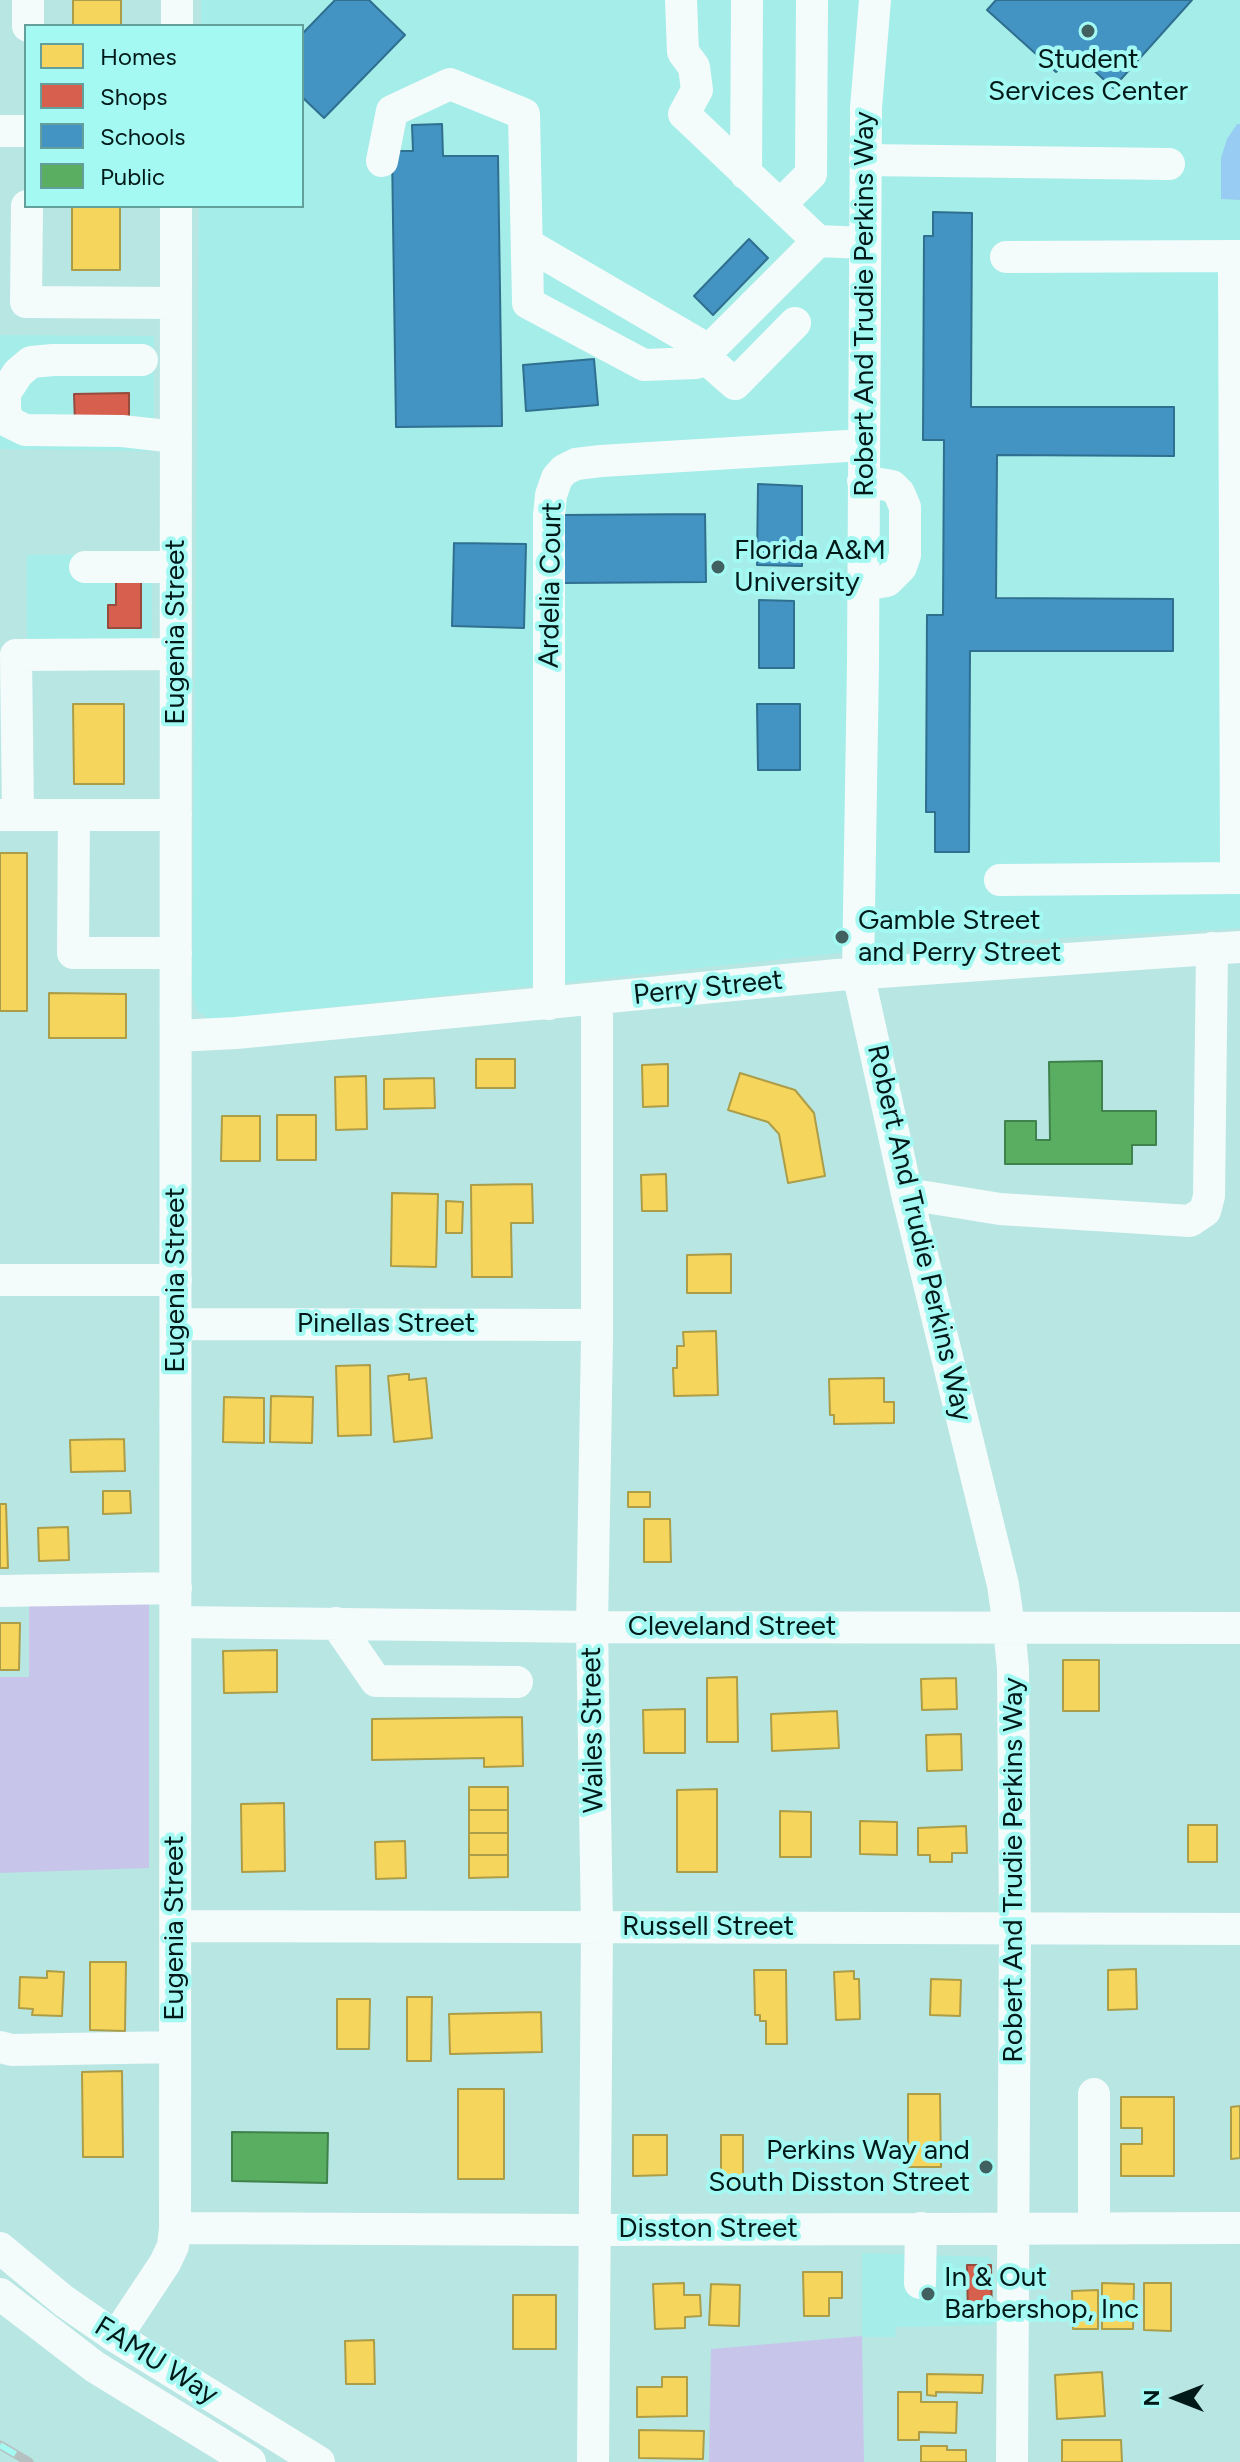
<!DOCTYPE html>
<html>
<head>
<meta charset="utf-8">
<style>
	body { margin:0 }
	#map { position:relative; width:1240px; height:2462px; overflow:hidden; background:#b8e6e3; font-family:Figtree,sans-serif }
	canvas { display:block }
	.legend { position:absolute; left:24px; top:24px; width:280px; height:184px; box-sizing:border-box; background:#a5f9f3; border:2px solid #63a09c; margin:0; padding:10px 14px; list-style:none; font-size:24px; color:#011a19 }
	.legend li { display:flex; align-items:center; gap:16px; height:40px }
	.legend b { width:40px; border:2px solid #63a09c }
	.north { position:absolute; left:1136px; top:2358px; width:80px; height:80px; -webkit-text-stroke:6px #a5f9f3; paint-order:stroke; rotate:270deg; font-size:22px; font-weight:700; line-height:32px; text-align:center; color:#011a19 }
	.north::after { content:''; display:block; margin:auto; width:28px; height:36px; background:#011a19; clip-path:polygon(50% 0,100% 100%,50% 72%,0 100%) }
</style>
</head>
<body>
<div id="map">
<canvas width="1240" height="2462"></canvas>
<ul class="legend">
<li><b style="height:22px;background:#f6d55c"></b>Homes</li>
<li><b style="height:22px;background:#d6604d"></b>Shops</li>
<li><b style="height:22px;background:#4393c3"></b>Schools</li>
<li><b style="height:22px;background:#5aae61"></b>Public</li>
</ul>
<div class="north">N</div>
</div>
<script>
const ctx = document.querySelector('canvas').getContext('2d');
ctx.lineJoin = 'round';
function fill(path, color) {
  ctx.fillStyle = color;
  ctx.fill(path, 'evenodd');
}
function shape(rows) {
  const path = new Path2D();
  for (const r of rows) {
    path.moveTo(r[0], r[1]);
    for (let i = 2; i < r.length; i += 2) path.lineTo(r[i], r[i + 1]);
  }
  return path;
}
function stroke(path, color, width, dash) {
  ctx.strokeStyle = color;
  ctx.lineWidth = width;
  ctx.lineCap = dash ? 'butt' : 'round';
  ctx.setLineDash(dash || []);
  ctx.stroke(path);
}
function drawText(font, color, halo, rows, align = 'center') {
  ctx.font = font + ' Figtree,sans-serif';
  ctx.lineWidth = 8;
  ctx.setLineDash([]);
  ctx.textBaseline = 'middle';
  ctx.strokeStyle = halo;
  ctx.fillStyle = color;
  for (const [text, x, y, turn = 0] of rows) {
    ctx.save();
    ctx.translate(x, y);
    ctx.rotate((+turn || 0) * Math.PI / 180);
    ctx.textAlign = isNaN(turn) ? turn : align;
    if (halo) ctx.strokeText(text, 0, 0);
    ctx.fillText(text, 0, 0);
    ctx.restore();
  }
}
fill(shape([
	[201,0,1240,0,1240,928,896,947,211,1020,197,1011,192,993,199,206,302,206,302,26,201,26],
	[0,335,154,336,154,451,0,449],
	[152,554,152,639,27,639,27,555],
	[862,2253,989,2257,993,2262,993,2325,896,2327,895,2337,862,2337]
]), '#a4ede8');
fill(shape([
	[29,1603,149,1603,149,1868,0,1873,0,1677,29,1677],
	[862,2336,864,2462,709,2462,711,2349]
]), '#c7c6ea');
fill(shape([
	[1237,124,1240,124,1240,200,1221,199,1221,158,1227,139]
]), '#99ccf2');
const homes = shape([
	[73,0,121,0,121,26,73,26,73,0],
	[72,206,120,206,120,270,72,270,72,206],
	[73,704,124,704,124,784,74,784,73,704],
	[0,853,27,853,27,1011,0,1011,0,853],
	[49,993,126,994,126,1038,49,1038,49,993],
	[476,1059,515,1059,515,1088,476,1088,476,1059],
	[668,1064,668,1106,643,1107,642,1065,668,1064],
	[740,1073,795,1090,814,1113,825,1176,788,1183,779,1134,768,1122,728,1110,740,1073],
	[366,1076,367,1129,336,1130,335,1077,366,1076],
	[434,1078,435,1108,384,1109,384,1079,434,1078],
	[277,1115,316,1115,316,1160,277,1160,277,1115],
	[222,1116,260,1116,260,1161,221,1161,222,1116],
	[666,1174,667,1211,642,1211,641,1175,666,1174],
	[532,1184,533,1223,511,1223,512,1277,472,1277,471,1185,532,1184],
	[392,1193,438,1194,436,1267,391,1266,392,1193],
	[446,1201,463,1202,462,1233,446,1233,446,1201],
	[731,1254,731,1293,687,1293,687,1255,731,1254],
	[716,1331,718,1395,674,1396,673,1368,677,1368,677,1346,684,1346,683,1332,716,1331],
	[370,1365,371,1435,338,1436,336,1366,370,1365],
	[405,1374,409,1374,409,1380,426,1378,432,1438,394,1442,388,1376,405,1374],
	[884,1378,884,1402,894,1402,894,1423,834,1424,834,1415,830,1415,829,1379,884,1378],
	[271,1396,313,1397,312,1443,270,1442,271,1396],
	[224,1397,264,1398,264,1443,223,1442,224,1397],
	[124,1439,125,1471,71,1472,70,1440,124,1439],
	[103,1491,130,1491,131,1513,103,1514,103,1491],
	[628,1492,650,1492,650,1507,628,1507,628,1492],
	[0,1504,6,1504,8,1568,0,1568,0,1504],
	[644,1519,670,1519,671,1562,644,1562,644,1519],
	[68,1527,69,1560,39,1561,38,1528,68,1527],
	[0,1623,20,1623,19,1670,0,1670,0,1623],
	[277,1650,277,1692,224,1693,223,1651,277,1650],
	[1063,1660,1099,1660,1099,1711,1063,1711,1063,1660],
	[737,1677,738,1742,707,1742,707,1678,737,1677],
	[956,1678,957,1709,922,1710,921,1679,956,1678],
	[685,1709,685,1753,644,1753,643,1710,685,1709],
	[837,1711,839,1748,772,1751,771,1714,837,1711],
	[522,1717,523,1766,484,1767,484,1758,372,1760,372,1719,522,1717],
	[961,1734,962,1770,927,1771,926,1735,961,1734],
	[469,1787,508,1787,508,1810,469,1810,469,1787],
	[717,1789,717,1872,677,1872,677,1790,717,1789],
	[284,1803,285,1871,242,1872,241,1804,284,1803],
	[469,1810,508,1810,508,1833,469,1833,469,1810],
	[780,1811,811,1812,811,1857,780,1857,780,1811],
	[860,1821,897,1822,897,1855,860,1854,860,1821],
	[1188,1825,1217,1825,1217,1862,1188,1862,1188,1825],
	[966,1826,967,1853,952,1853,952,1862,930,1862,930,1855,918,1855,918,1828,966,1826],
	[469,1833,508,1833,508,1855,469,1855,469,1833],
	[405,1841,406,1878,376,1879,375,1842,405,1841],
	[469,1855,508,1855,508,1877,469,1878,469,1855],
	[90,1962,126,1962,125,2031,90,2030,90,1962],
	[1136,1969,1137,2009,1108,2010,1108,1970,1136,1969],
	[754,1970,786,1970,787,2044,766,2044,766,2021,760,2021,760,2015,755,2015,754,1970],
	[47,1971,64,1972,62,2016,32,2015,33,2009,19,2008,20,1977,47,1978,47,1971],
	[854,1971,854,1979,859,1979,860,2019,836,2020,834,1972,854,1971],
	[931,1979,961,1980,960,2016,930,2015,931,1979],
	[407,1997,432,1997,431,2061,407,2061,407,1997],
	[337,1999,370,1999,369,2049,337,2049,337,1999],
	[541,2012,542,2052,450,2054,449,2014,541,2012],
	[122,2071,123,2157,83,2157,82,2072,122,2071],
	[458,2089,504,2089,504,2179,458,2179,458,2089],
	[908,2094,940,2094,941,2167,908,2167,908,2094],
	[1121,2097,1174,2097,1174,2176,1121,2176,1121,2144,1142,2144,1142,2128,1121,2128,1121,2097],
	[1240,2106,1240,2158,1231,2159,1231,2107,1240,2106],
	[633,2135,667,2135,667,2175,633,2176,633,2135],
	[721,2135,743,2135,743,2187,721,2187,721,2135],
	[803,2272,842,2272,842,2298,829,2298,829,2316,804,2316,803,2272],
	[684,2283,684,2295,700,2295,701,2316,685,2317,685,2328,655,2329,653,2284,684,2283],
	[1102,2283,1134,2284,1133,2329,1102,2329,1102,2283],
	[1144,2283,1171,2283,1171,2331,1144,2330,1144,2283],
	[711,2284,740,2285,739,2326,709,2325,711,2284],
	[1098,2290,1098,2329,1073,2329,1072,2291,1098,2290],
	[513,2295,556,2295,556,2349,513,2349,513,2295],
	[374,2340,375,2384,346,2384,345,2341,374,2340],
	[1102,2372,1105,2416,1057,2419,1055,2375,1102,2372],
	[927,2374,983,2375,982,2393,936,2392,936,2396,927,2395,927,2374],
	[662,2377,687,2377,687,2416,637,2417,637,2387,662,2387,662,2377],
	[898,2392,921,2392,921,2402,957,2402,956,2433,919,2432,919,2440,898,2440,898,2392],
	[639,2430,704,2431,703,2459,639,2458,639,2430],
	[1062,2440,1121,2440,1122,2462,1062,2462,1062,2440],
	[921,2446,947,2446,947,2450,966,2450,966,2462,921,2462,921,2446]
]);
fill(homes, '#f6d55c');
stroke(homes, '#ac9d48', 2);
const shops = shape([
	[129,393,129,422,75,423,74,394,129,393],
	[116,576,141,576,141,628,108,628,108,605,116,605,116,576],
	[967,2265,991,2265,992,2319,968,2319,967,2265]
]);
fill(shops, '#d6604d');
stroke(shops, '#964b3d', 2);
const schools = shape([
	[335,0,369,0,405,35,324,118,302,97,302,34,335,0],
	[996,0,1192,0,1113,88,1074,52,1056,72,987,10,996,0],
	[442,124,443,156,498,156,502,426,396,427,392,151,413,151,412,125,442,124],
	[933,212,972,213,971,407,1174,407,1174,456,997,455,996,598,1173,599,1173,651,970,651,969,852,935,852,935,812,926,812,927,615,943,615,944,440,923,440,924,236,933,236,933,212],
	[749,239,768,258,713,315,694,296,749,239],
	[594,359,598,405,526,411,523,365,594,359],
	[758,484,802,486,802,566,757,565,758,484],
	[705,514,706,582,563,583,563,515,705,514],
	[454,543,526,544,524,628,452,626,454,543],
	[759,600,794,601,794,668,759,668,759,600],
	[757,704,800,704,800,770,758,770,757,704]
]);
fill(schools, '#4393c3');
stroke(schools, '#2f6f90', 2);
const public = shape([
	[1102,1061,1102,1111,1156,1111,1156,1145,1132,1145,1132,1164,1005,1164,1005,1121,1036,1121,1036,1140,1050,1140,1049,1062,1102,1061],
	[232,2132,328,2133,327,2183,232,2181,232,2132]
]);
fill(public, '#5aae61');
stroke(public, '#3f824b', 2);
stroke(shape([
	[681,0,683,52,694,67,697,90,684,114,818,241,865,243],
	[875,0,866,108,863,664,858,973,907,1194,1003,1585,1009,1627,1013,1669,1015,1927,1012,2462],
	[28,26,28,0],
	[177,26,177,0],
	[0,131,26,131],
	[865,160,1169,164],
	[382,161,392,111,450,84,524,114,528,303,644,365,696,363,818,241],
	[746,174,747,0],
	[780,205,811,174,812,0],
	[27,206,26,302,176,303],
	[527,244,709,350],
	[1234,256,1236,878],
	[1006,257,1240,256],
	[703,356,735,384,795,323],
	[142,360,53,360,31,362,18,373,5,393,5,411,9,422,25,430,122,431,176,437],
	[863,481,892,486,899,493,905,507,905,555,901,567,887,581,863,585],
	[85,567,176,567],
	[0,815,176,815],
	[18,815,16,655,176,654],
	[74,815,73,953,176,953],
	[1000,880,1240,878],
	[549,1004,549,515,551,495,557,478,564,470,576,464,601,461,863,445],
	[176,1036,236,1033,837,975,1240,947],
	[907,1194,1000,1209,1190,1221,1205,1211,1209,1196,1212,948],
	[0,1280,176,1280],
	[176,1324,597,1325],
	[0,1591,176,1588],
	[176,1622,592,1627,1240,1628],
	[336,1623,376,1681,517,1682],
	[175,1926,1240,1929],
	[0,2047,12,2050,175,2047],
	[1094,2094,1094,2228],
	[175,2228,593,2230,1240,2228],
	[0,2248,64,2301,116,2337,319,2462],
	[920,2283,921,2228],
	[0,2294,95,2367,250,2462],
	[116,2337,165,2263,173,2246,175,2228,176,206],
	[593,2462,597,1927,592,1627,597,1338,597,999]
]), '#f4fbfb', 32);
const rail = shape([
	[0,2445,29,2462]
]);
stroke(rail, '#b5c1c1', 9);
stroke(rail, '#a5f9f3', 6, [18]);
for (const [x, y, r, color] of [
	[1088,31,8,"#416160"],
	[718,567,8,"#416160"],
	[842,937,8,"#416160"],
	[986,2167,8,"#416160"],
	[928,2294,8,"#416160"]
]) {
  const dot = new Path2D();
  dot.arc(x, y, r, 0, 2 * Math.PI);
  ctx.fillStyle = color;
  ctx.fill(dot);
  stroke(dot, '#a5f9f3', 3);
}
drawText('28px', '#011a19', '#a5f9f3', [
	["Student",1088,60,"center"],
	["Services Center",1088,92,"center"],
	["Florida A&M",734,551],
	["University",734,583],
	["Gamble Street",858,921],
	["and Perry Street",858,953],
	["Perkins Way and",970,2151,"right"],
	["South Disston Street",970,2183,"right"],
	["In & Out",944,2278],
	["Barbershop, Inc",944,2310]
], 'left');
drawText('28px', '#011a19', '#a5f9f3', [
	["Robert And Trudie Perkins Way",865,304,-90],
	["Ardelia Court",551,585,-89],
	["Eugenia Street",176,632,-90],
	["Perry Street",708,988,-6],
	["Robert And Trudie Perkins Way",919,1233,77],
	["Eugenia Street",176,1280,-90],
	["Pinellas Street",386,1324],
	["Cleveland Street",732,1627],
	["Wailes Street",593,1730,-91],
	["Robert And Trudie Perkins Way",1014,1870,-90],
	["Russell Street",708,1927],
	["Eugenia Street",175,1928,-90],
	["Disston Street",708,2229],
	["FAMU Way",156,2361,32]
]);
</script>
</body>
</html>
